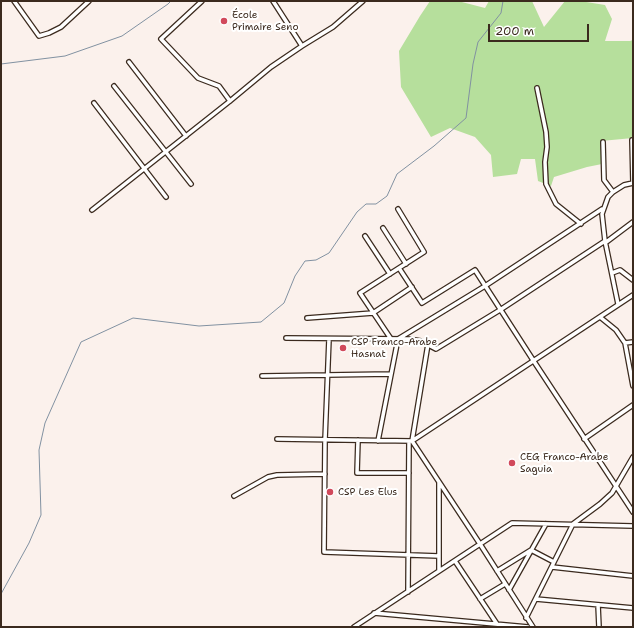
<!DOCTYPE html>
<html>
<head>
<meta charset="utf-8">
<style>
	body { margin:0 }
	#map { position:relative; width:634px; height:628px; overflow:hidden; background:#fbf1ec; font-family:"Shantell Sans",sans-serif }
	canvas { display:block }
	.frame { position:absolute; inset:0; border:2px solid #3b2a1e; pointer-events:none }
	.scale { position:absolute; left:488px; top:24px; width:101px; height:18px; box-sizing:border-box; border:2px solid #3b2a1e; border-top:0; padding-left:5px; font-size:12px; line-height:14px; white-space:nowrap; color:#3b2a1e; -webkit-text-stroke:3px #fff; paint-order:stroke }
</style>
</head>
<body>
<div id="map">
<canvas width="634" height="628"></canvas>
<div class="frame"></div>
<div class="scale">200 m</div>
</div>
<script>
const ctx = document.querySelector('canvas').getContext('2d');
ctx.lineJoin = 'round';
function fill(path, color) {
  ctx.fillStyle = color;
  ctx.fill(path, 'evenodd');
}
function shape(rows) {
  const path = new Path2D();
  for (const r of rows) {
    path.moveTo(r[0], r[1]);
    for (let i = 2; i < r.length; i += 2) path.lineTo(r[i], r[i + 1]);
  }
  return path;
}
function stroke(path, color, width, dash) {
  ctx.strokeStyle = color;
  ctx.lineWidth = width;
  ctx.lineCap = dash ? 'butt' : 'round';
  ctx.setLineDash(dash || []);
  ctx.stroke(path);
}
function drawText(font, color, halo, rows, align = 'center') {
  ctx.font = font + ' "Shantell Sans",sans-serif';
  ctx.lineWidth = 4;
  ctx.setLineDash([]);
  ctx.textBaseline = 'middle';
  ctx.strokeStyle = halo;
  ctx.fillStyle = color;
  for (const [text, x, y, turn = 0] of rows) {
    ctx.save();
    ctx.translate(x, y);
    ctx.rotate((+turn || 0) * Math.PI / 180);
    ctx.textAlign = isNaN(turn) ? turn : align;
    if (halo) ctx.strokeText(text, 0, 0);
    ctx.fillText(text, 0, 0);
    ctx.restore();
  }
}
fill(shape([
	[430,1,458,1,485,8,489,1,532,1,544,27,565,1,580,1,605,5,612,19,605,41,630,41,633,40,633,138,601,141,602,164,587,167,554,177,551,186,538,181,535,159,521,159,517,174,493,177,491,155,475,137,450,128,431,137,401,87,399,51,420,16]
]), '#b6df9c');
stroke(shape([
	[1,64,65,56,122,36,168,4,171,1],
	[1,594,29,543,41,515,39,450,45,423,81,342,133,318,199,326,261,322,284,303,295,276,305,261,316,260,329,253,357,212,366,204,376,204,387,196,397,174,434,146,466,118,473,64,478,42,501,13,503,1]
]), '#8191a1', 1);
const minor = shape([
	[14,1,39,36,49,33,61,27,89,1],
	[202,1,161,39,198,78,219,86,230,101],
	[273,1,302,46],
	[129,62,186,136],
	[114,86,191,184],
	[537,88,546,132,547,147,545,162,546,184,556,204,581,224],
	[94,103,166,197],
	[632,140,633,183],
	[603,142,604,180,613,192],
	[92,210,230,101,271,67,302,46,333,27,363,1],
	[383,228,406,264],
	[365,236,390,274],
	[605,243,633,222],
	[399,268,422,303,475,270,533,360,633,512],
	[612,273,620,270,633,280],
	[618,304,605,241,602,214,608,197,613,192,624,185,633,183],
	[600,317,616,330,625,343,633,342],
	[307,318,373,313,412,287],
	[286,338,408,339,421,341,436,349,500,310,605,241],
	[329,339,325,440,324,552,439,556],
	[391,339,360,293,424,252,398,209],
	[625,343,633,386],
	[428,344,412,441,480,544,533,627],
	[262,376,391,374],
	[277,439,412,441,633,295],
	[584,439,633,405],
	[358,440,357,473,409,473],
	[378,441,398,339,485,286,602,209],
	[439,482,439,571],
	[234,496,268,477,277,475,325,474],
	[455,561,497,624],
	[552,567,633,576],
	[497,571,531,550,554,562],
	[509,590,546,524],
	[408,592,409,441],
	[480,599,505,584],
	[536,599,633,608],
	[598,605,599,627],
	[374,613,528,627],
	[526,618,573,524,600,504,612,493,633,457],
	[354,627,512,523,633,526]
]);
stroke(minor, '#3b2a1e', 6);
stroke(minor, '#fff', 3.5);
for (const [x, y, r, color] of [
	[224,21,4,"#d1495b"],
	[343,348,4,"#d1495b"],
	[512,463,4,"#d1495b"],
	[330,492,4,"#d1495b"]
]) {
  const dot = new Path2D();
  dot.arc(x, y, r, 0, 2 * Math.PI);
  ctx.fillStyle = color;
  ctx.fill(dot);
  stroke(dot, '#fff', 1.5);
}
drawText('10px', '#3b2a1e', '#fff', [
	["École",232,15],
	["Primaire Seno",232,27],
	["CSP Franco-Arabe",351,342],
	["Hasnat",351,354],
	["CEG Franco-Arabe",520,457],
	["Saguia",520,469],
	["CSP Les Elus",338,492]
], 'left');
</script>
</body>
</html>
